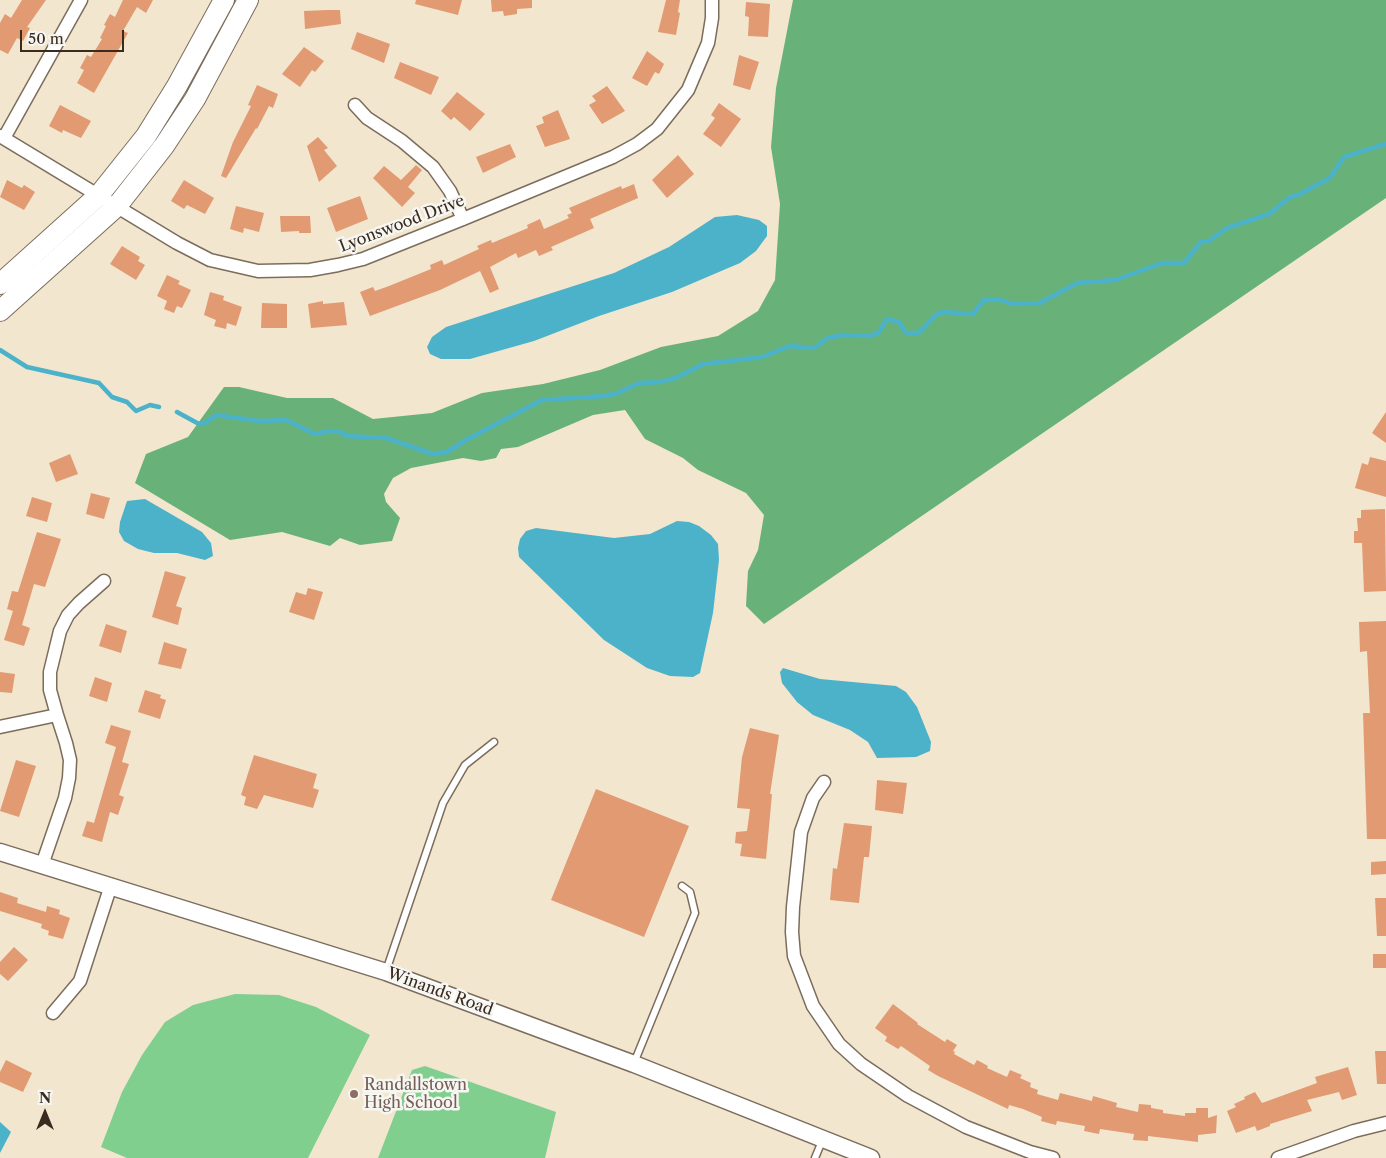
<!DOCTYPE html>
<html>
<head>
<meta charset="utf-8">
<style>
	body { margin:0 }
	#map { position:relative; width:1386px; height:1158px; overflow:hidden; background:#f2e6cf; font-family:"Libre Caslon Text",serif }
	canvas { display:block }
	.north { position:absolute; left:20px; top:1088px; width:50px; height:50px; -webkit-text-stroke:4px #f6f6f2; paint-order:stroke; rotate:0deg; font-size:14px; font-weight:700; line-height:20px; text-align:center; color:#3b2a1e }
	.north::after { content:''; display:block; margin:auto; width:18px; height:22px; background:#3b2a1e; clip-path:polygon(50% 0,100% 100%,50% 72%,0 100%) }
	.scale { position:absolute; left:20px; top:30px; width:104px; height:22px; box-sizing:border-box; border:2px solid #3b2a1e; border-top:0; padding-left:6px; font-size:15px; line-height:18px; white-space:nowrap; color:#3b2a1e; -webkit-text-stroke:4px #f6f6f2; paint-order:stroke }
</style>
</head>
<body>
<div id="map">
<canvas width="1386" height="1158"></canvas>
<div class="north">N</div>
<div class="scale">50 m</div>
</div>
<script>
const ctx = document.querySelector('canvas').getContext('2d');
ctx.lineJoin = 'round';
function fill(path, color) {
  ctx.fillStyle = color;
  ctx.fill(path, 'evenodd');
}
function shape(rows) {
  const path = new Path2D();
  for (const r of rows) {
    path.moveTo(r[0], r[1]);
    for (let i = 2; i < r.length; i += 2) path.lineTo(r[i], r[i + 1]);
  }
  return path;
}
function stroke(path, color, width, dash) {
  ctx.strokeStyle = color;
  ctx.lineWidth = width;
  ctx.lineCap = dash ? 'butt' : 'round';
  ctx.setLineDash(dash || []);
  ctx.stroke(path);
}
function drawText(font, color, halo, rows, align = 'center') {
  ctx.font = font + ' "Libre Caslon Text",serif';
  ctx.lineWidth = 5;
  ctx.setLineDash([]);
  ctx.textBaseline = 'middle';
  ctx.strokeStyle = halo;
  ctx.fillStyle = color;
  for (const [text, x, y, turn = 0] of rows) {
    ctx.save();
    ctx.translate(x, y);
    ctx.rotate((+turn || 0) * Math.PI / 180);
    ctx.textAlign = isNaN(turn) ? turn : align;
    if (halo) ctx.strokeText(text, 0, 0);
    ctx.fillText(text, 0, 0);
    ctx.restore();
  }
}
fill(shape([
	[235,994,279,995,316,1007,370,1035,308,1158,127,1158,101,1147,122,1092,142,1055,165,1022,193,1005],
	[425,1066,556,1112,545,1158,378,1158,412,1070]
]), '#80cf8f');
fill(shape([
	[793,0,1386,0,1386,198,764,624,746,606,748,571,758,550,764,515,746,493,698,470,683,458,645,439,625,410,593,415,518,447,501,449,496,458,481,461,463,458,411,468,393,478,384,494,386,502,400,518,392,541,360,545,340,538,330,546,282,532,230,540,135,483,146,454,188,437,224,387,239,387,287,398,333,398,373,419,432,413,482,393,543,384,600,370,661,347,718,336,758,311,775,280,780,204,771,147,776,88]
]), '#68b27a');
fill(shape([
	[737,215,759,220,767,226,767,236,756,251,740,263,672,292,599,316,534,341,470,359,441,359,430,354,427,347,432,337,446,327,614,273,669,247,715,217],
	[145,499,202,532,211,543,213,556,205,560,177,553,154,553,138,549,124,541,119,532,120,522,127,501],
	[677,521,689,522,699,526,711,535,718,544,719,560,713,613,700,673,693,677,670,676,647,668,604,640,519,557,518,548,520,539,526,531,536,528,614,538,650,534],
	[783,668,820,679,896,686,906,692,917,707,931,742,930,751,916,757,877,758,868,742,850,730,813,715,797,702,782,683,780,672],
	[0,1122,11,1132,0,1153]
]), '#4bb2c9');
stroke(shape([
	[0,350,27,367,99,383,112,397,127,402,136,411,150,405,159,407],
	[177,412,199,424,207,422,216,415,259,421,286,420,315,434,330,431,340,432,347,436,386,438,433,454,447,452,466,440,542,400,604,396,618,393,639,383,661,382,678,377,703,364,762,357,790,346,814,348,828,338,843,335,871,336,879,332,887,319,899,322,905,332,910,334,920,332,937,314,944,312,973,314,984,300,1001,300,1012,304,1040,303,1077,283,1115,280,1162,263,1184,263,1201,242,1209,241,1227,228,1269,214,1290,197,1298,195,1330,178,1344,157,1386,144]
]), '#4bb2c9', 4.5);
fill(shape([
	[22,0,46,0,27,27,30,28,23,41,17,38,8,54,0,50,0,23,5,14,11,18],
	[123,0,153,0,146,13,137,7,123,31,128,33,94,93,77,83,84,70,80,68,87,55,91,57,102,39,100,38,106,26,104,25,110,14,115,17],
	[416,0,462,0,458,15,415,4],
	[491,0,532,0,532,8,517,9,517,14,504,16,503,11,492,12],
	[666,0,680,0,678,12,680,13,676,35,658,32],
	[746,2,770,4,768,37,748,36,749,17,745,16],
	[327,10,340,10,341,24,305,29,304,11],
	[357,32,390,44,384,63,351,49],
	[304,47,324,61,315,72,312,70,300,87,282,74],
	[647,51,664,64,659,74,655,72,647,86,632,78],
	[739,55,759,62,750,90,733,85],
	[400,62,439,77,431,95,394,78],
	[257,85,278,94,273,108,269,106,257,129,256,128,226,178,221,176,233,142,251,106,248,105],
	[607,86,625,111,602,124,589,105,596,101,592,96],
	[457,92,485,114,470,131,454,117,451,120,441,111],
	[719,103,741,119,721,147,703,134,715,118,711,115],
	[60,105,91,121,81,138,63,130,62,133,49,126],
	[558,110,570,139,545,147,536,126,544,123,542,117],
	[318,137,328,148,324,150,337,166,319,182,307,146],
	[510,144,516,157,483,173,476,157],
	[678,155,694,174,667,198,652,180],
	[416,165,422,170,408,187,415,193,402,207,373,178,384,166,401,180],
	[7,180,22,188,24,185,35,192,24,210,0,197],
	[184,180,214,198,205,214,187,205,184,209,171,201],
	[634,184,638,198,590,219,594,228,551,247,553,250,539,256,536,250,518,258,516,253,490,267,499,289,490,293,480,271,440,290,370,316,360,292,373,287,375,291,389,286,431,269,430,265,442,260,444,265,479,249,477,246,491,240,492,243,528,228,527,225,540,219,544,229,569,218,567,215,572,213,569,208,621,186,622,189],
	[360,196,368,219,336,232,327,208],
	[236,206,264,213,259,232,244,228,243,233,230,229],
	[280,216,310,216,311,233,299,233,299,231,281,232],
	[122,246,140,257,138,261,145,265,136,280,110,264],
	[167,275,180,281,178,284,191,290,182,308,177,306,174,313,164,309,167,301,157,296],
	[210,292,224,296,223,300,242,307,236,326,227,323,226,329,214,326,216,320,204,315],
	[323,301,323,304,344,302,347,325,311,328,308,304],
	[262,303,287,304,287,328,261,328],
	[1386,412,1386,443,1372,433],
	[70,454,78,474,56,482,49,463],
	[1370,457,1386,461,1386,497,1355,488,1362,463,1368,465],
	[91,493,110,498,104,519,86,514],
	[32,497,52,503,47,522,26,516],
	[1385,509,1386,591,1364,592,1362,543,1354,543,1354,531,1358,531,1357,518,1361,518,1361,510],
	[37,532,61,539,45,587,34,584,22,625,30,628,24,646,4,640,13,611,7,609,12,591,18,592],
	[165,571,186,577,176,606,182,608,178,625,152,617],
	[308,588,323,592,314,620,289,612,296,592,306,595],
	[1386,621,1386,839,1367,839,1363,713,1370,713,1367,651,1360,652,1359,622],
	[106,624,127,631,121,653,99,646],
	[164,642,187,649,181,669,158,664],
	[0,672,15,674,12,693,0,692],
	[95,677,112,683,107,702,89,696],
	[145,690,161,695,160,698,166,700,160,719,138,712],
	[111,725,131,731,122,762,129,764,119,795,124,797,118,815,110,812,102,842,82,836,87,821,94,823,116,747,105,743],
	[750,728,779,735,770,794,772,794,766,859,740,856,742,844,735,843,736,832,747,831,750,809,737,808,742,757],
	[254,755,317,774,313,788,319,790,313,808,264,795,257,809,244,805,246,797,241,795],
	[16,760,36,766,19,817,0,811],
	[877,780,907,783,903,814,875,810],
	[596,789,689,826,644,937,551,900],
	[844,823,872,826,869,857,864,857,859,903,830,900,833,868,837,869],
	[1386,861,1386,874,1371,875,1371,862],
	[0,892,18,898,17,903,46,912,47,906,60,910,59,914,70,918,63,939,48,935,49,931,41,928,42,924,0,911],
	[1375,898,1386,898,1386,936,1377,936],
	[14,947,28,960,8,981,0,974,0,962],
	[1373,954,1386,954,1386,968,1373,968],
	[893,1004,918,1023,917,1024,945,1042,947,1039,957,1045,953,1051,955,1052,954,1054,974,1065,977,1060,988,1066,987,1068,1007,1077,1010,1070,1022,1075,1020,1078,1031,1083,1030,1087,1038,1090,1037,1094,1058,1100,1060,1093,1092,1101,1093,1096,1117,1103,1116,1107,1138,1112,1139,1104,1151,1105,1151,1108,1163,1110,1163,1113,1185,1116,1185,1113,1196,1113,1196,1108,1208,1108,1208,1118,1217,1115,1216,1133,1198,1135,1198,1142,1148,1136,1148,1141,1133,1140,1134,1134,1100,1129,1099,1134,1084,1131,1085,1126,1057,1121,1056,1125,1041,1121,1042,1117,1023,1109,1009,1105,1008,1109,938,1076,928,1070,930,1066,901,1046,898,1049,885,1041,887,1037,875,1028],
	[1375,1051,1386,1051,1386,1084,1377,1084],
	[6,1060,32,1073,23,1092,0,1082,0,1072],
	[1348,1067,1357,1095,1342,1100,1339,1092,1307,1100,1312,1111,1270,1124,1270,1126,1257,1131,1255,1126,1236,1133,1227,1111,1236,1107,1234,1104,1245,1099,1244,1097,1255,1092,1262,1103,1317,1083,1315,1077]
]), '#e19a72');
const service = shape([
	[386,971,443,803,465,765,494,742],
	[634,1063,695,913,690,892,682,886],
	[815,1158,822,1141]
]);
const minor = shape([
	[355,105,367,118,402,141,433,167,450,191,463,219],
	[0,136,177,243,210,260,258,271,310,270,338,265,363,259,463,219,613,157,637,144,657,129,688,90,708,43,712,18,712,0],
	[4,138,81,0],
	[57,715,50,690,50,672,60,631,68,615,79,603,104,581],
	[0,727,57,715,66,743,70,760,69,778,65,798,42,865],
	[824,782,813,798,801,832,793,907,792,932,794,956,813,1006,839,1044,861,1064,908,1096,966,1127,1030,1152,1053,1158],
	[53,1013,80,981,111,885],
	[1278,1158,1354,1131,1386,1123]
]);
const tertiary = shape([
	[0,852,386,972,634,1064,871,1158]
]);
const primary = shape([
	[0,284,99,195,146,136,177,86,224,0],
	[0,311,117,206,164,146,195,99,248,0]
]);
stroke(service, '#7b6c5c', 9);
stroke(minor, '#7b6c5c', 15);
stroke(tertiary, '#7b6c5c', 19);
stroke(primary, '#7b6c5c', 22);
stroke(service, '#fff', 6);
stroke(minor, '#fff', 12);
stroke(tertiary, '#fff', 16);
stroke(primary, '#fff', 20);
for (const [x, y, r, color] of [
	[354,1094,5,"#8d6e63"]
]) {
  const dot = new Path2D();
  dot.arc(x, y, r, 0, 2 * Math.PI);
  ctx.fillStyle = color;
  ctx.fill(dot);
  stroke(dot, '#f6f6f2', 2);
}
drawText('16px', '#3b2a1e', '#f6f6f2', [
	["Lyonswood Drive",402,224,-21],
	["Winands Road",440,992,20]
]);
drawText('16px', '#785e54', '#f6f6f2', [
	["Randallstown",364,1085],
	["High School",364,1103]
], 'left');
</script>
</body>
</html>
